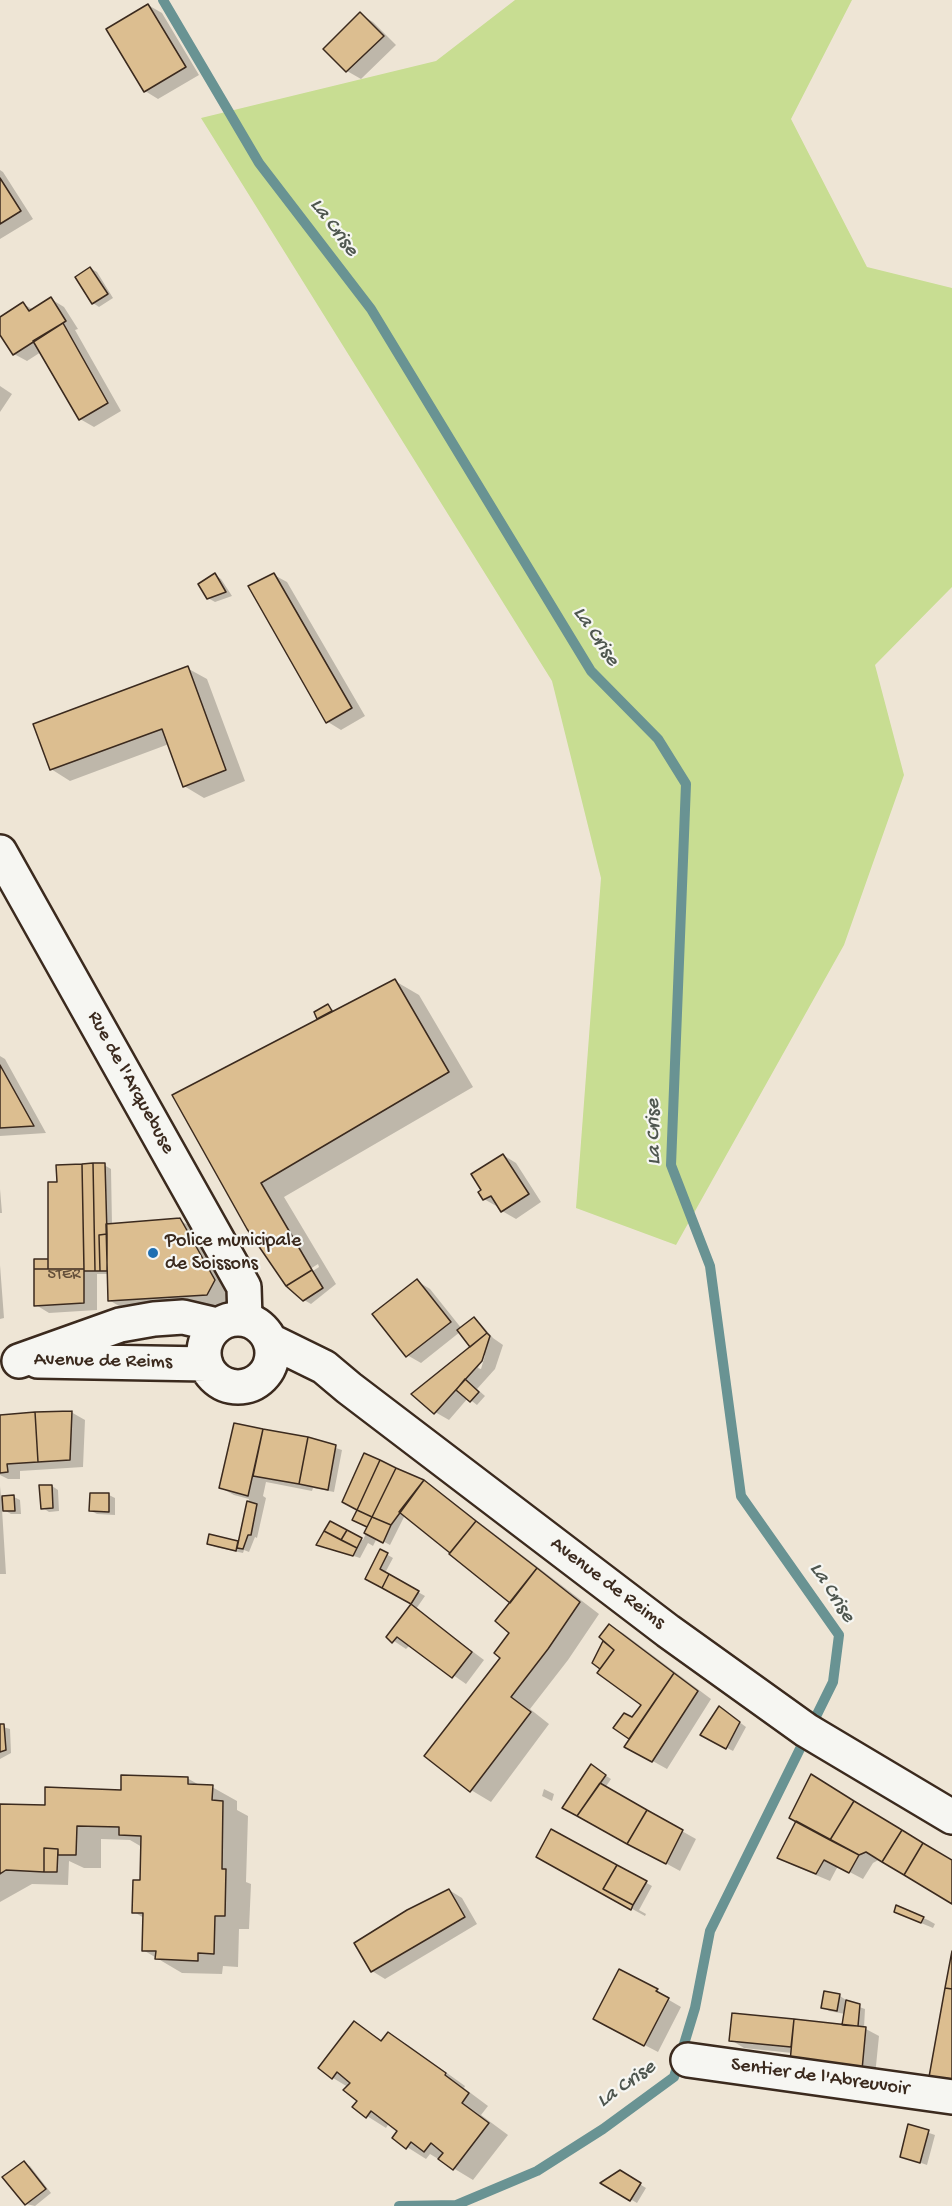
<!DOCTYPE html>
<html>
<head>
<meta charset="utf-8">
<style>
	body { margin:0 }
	canvas { display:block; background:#eee5d5 }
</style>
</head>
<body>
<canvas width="952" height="2206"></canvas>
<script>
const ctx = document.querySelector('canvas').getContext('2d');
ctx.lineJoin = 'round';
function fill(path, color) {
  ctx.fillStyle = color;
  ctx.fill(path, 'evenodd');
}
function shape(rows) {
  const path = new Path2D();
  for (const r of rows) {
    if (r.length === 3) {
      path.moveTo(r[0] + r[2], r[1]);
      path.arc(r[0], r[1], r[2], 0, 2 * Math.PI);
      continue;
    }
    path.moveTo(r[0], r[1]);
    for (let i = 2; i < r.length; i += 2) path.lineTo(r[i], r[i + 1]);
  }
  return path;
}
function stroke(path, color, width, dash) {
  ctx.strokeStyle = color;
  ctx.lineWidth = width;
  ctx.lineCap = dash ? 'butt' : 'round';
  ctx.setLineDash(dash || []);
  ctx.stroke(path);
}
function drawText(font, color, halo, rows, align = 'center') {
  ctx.font = font + ' "Gochi Hand",sans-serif';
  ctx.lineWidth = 4.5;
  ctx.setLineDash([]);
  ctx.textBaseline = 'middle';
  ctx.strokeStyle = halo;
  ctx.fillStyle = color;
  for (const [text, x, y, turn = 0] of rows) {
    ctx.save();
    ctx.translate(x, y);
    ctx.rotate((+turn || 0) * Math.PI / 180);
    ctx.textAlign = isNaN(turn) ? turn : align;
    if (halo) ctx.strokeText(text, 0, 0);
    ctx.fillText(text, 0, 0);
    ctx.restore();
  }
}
fill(shape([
	[515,0,852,0,791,119,867,267,952,288,952,587,875,665,904,775,844,945,676,1245,576,1208,601,878,552,681,201,118,436,61]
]), '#c8dd92');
fill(shape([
	[148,5,162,13,199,75,158,99,145,91],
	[360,14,373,22,396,45,361,79,347,71,325,49],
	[0,170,3,172,33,219,0,239],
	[90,268,97,272,113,298,99,307,93,303],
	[51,299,64,307,78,329,75,330,121,411,94,427,80,419,41,352,27,361,14,354,0,333,0,319,23,304,34,310],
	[0,386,12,394,0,412],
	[215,575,221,579,232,596,215,602,208,598],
	[274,575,287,582,365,716,341,730,328,722],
	[187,668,207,679,245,781,204,798,184,786,169,744,70,781,51,769],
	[395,981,419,995,473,1087,284,1197,336,1284,311,1304,304,1300,174,1096,321,1020,316,1013,328,1006,336,1012],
	[318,1264,319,1267,296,1282,296,1278],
	[0,1056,5,1059,46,1133,0,1136],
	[503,1155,516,1163,541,1202,516,1219,502,1211,499,1206,498,1207,484,1199],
	[104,1165,111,1169,112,1225,179,1220,199,1231,234,1292,226,1306,129,1312,109,1300,109,1274,97,1274,97,1310,49,1313,36,1305,50,1261,59,1184],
	[0,1189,2,1213,0,1213],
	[0,1265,4,1318,0,1319],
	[417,1281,430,1289,462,1329,474,1319,480,1323,493,1338,503,1345,495,1369,477,1389,485,1396,477,1405,468,1398,449,1420,435,1412,472,1347,460,1332,421,1363,407,1355],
	[482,1355,485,1355,481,1369,478,1368],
	[71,1412,85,1420,83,1467,20,1471,20,1479,8,1479,0,1475,0,1417],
	[235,1425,308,1439,342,1450,334,1492,313,1488,312,1491,266,1482,263,1496,266,1498,257,1538,255,1537,249,1552,244,1550,243,1553,215,1547,208,1544,210,1536,239,1542,249,1499,234,1495,221,1488],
	[423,1482,437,1490,599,1614,568,1660,530,1709,549,1724,491,1802,471,1790,502,1658,511,1633,512,1602,405,1515,390,1545,377,1538,373,1546,368,1543,360,1558,319,1545,331,1523,363,1540,369,1527,360,1523],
	[0,1486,1,1497,14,1497,20,1500,21,1514,11,1514,2,1509,6,1574,0,1574],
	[52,1486,58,1490,59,1511,49,1512,43,1508],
	[91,1494,109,1495,115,1498,115,1515,97,1514,91,1511],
	[381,1551,393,1558,385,1573,425,1596,416,1609,484,1660,466,1684,410,1645,406,1649,388,1637,413,1604,367,1578],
	[610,1626,623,1633,711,1699,667,1769,640,1754,631,1739,615,1728,633,1719,643,1705,610,1647],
	[726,1712,746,1727,733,1751,702,1735],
	[0,1726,10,1729,11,1753,0,1759],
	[597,1770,611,1779,605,1788,696,1839,680,1871,585,1819],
	[187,1778,201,1786,212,1787,237,1801,237,1810,248,1816,246,1882,251,1884,249,1929,239,1929,238,1967,223,1966,222,1974,182,1973,143,1950,144,1918,134,1912,141,1882,142,1847,130,1840,101,1839,101,1868,84,1868,69,1861,68,1885,32,1884,0,1902,0,1805,46,1807],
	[544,1789,554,1794,552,1801,542,1796],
	[797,1821,952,1861,952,1902,880,1859,873,1863,863,1879,838,1866,830,1881,792,1865,779,1858],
	[552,1831,652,1886,639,1910,646,1914,645,1916,538,1857],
	[449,1890,462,1898,477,1924,385,1979,372,1971],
	[897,1907,928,1920,935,1924,933,1928,902,1915,896,1912],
	[620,1971,670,1998,669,2000,681,2007,658,2052,608,2026],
	[840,1996,846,2000,845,2002,865,2009,864,2028,879,2036,875,2076,792,2053,744,2048,731,2040,733,2015,844,2026,845,2014,829,2011,822,2007],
	[354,2023,383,2041,388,2034,408,2045,465,2086,464,2088,488,2106,481,2115,508,2135,473,2180,430,2154,426,2159,407,2147,400,2131,389,2123,386,2128,367,2116,359,2100,348,2087,333,2078],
	[909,2126,935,2135,927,2165,901,2156],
	[24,2163,30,2166,51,2193,35,2206,26,2204,4,2178],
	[620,2172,646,2188,637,2203,603,2183]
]), '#0003');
stroke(shape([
	[163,0,259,163,371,309,591,671,658,739,686,784,671,1165,710,1266,741,1496,839,1635,833,1682,710,1931,695,2008,674,2077,603,2129,537,2171,456,2205,399,2206]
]), '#699393', 10);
const building = shape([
	[148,4,186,67,144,92,106,29,148,4],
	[360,12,384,36,346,72,323,49,360,12],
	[0,178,21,211,0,224,0,178],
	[90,267,108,294,92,304,75,277,90,267],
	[51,297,66,321,13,355,0,335,0,317,23,302,29,311,51,297],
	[63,323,108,403,79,420,33,341,63,323],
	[215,573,226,592,207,599,198,584,215,573],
	[274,573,352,708,326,723,248,586,274,573],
	[188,666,226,770,183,787,162,729,50,770,33,724,188,666],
	[395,979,449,1072,261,1183,312,1270,286,1286,247,1229,172,1095,395,979],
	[328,1004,332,1011,317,1019,314,1012,328,1004],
	[0,1065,34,1126,0,1128,0,1065],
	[503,1154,529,1194,501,1212,491,1196,483,1200,478,1192,481,1190,471,1174,503,1154],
	[93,1163,105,1163,107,1234,99,1235,100,1271,95,1271,93,1163],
	[93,1163,95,1271,84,1271,82,1164,93,1163],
	[82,1164,84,1269,48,1269,48,1182,57,1182,56,1165,82,1164],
	[180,1218,215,1280,207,1295,108,1301,106,1224,180,1218],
	[107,1234,107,1271,100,1271,99,1235,107,1234],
	[34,1259,48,1259,48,1269,34,1269,34,1259],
	[34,1269,84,1269,84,1303,34,1306,34,1269],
	[312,1270,323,1288,303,1301,286,1286,312,1270],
	[417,1279,451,1322,406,1357,372,1314,417,1279],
	[474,1317,487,1333,470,1347,457,1330,474,1317],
	[487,1333,490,1336,482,1361,434,1414,411,1394,487,1333],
	[465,1379,479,1392,470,1402,456,1390,465,1379],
	[72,1411,70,1460,38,1462,35,1412,72,1411],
	[35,1412,38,1462,7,1464,8,1472,0,1473,0,1415,35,1412],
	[234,1423,263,1429,248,1496,219,1488,234,1423],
	[263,1429,308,1437,299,1484,253,1476,263,1429],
	[308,1437,336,1445,328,1490,299,1484,308,1437],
	[364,1453,380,1460,357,1510,342,1502,364,1453],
	[380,1460,396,1468,372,1517,357,1510,380,1460],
	[396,1468,424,1480,391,1525,372,1517,396,1468],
	[424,1480,476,1521,450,1553,399,1512,424,1480],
	[39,1485,52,1485,53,1508,41,1509,39,1485],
	[90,1493,109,1493,109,1512,89,1511,90,1493],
	[14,1495,15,1511,3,1511,2,1496,14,1495],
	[247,1501,257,1504,251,1535,248,1535,243,1549,237,1548,247,1501],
	[357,1510,372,1517,367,1527,352,1520,357,1510],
	[372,1517,391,1525,383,1543,364,1533,372,1517],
	[330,1521,347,1530,341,1540,324,1531,330,1521],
	[476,1521,537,1568,510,1603,449,1554,476,1521],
	[347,1530,362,1538,357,1548,341,1540,347,1530],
	[324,1531,357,1548,353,1556,316,1545,324,1531],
	[209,1534,238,1541,236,1551,207,1544,209,1534],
	[380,1549,388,1553,380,1569,389,1574,382,1588,365,1579,380,1549],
	[537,1568,580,1602,548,1649,511,1697,531,1712,470,1792,424,1756,500,1658,494,1653,509,1633,495,1621,537,1568],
	[389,1574,419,1591,411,1604,382,1588,389,1574],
	[411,1604,472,1652,452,1678,397,1637,392,1643,386,1637,411,1604],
	[609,1624,674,1673,629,1739,613,1728,624,1713,632,1717,641,1705,597,1673,614,1650,599,1637,609,1624],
	[603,1641,614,1650,600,1669,592,1663,603,1641],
	[674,1673,698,1691,652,1762,624,1747,674,1673],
	[719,1706,740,1722,726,1749,700,1735,719,1706],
	[0,1724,4,1724,6,1750,0,1752,0,1724],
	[591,1764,606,1775,577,1816,562,1808,591,1764],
	[811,1774,854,1801,830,1840,789,1818,811,1774],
	[121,1775,188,1777,188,1784,213,1785,212,1800,223,1801,222,1869,226,1869,225,1916,215,1916,214,1954,198,1953,198,1961,155,1959,156,1951,142,1951,143,1913,132,1913,133,1880,140,1880,141,1836,119,1835,119,1827,77,1826,76,1855,58,1855,58,1849,44,1848,44,1872,6,1870,0,1874,0,1804,45,1805,45,1787,121,1790,121,1775],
	[600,1783,647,1810,627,1844,577,1816,600,1783],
	[854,1801,902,1830,882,1862,866,1852,859,1855,830,1840,854,1801],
	[647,1810,683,1830,666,1864,627,1844,647,1810],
	[796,1821,859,1855,849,1873,824,1860,816,1874,777,1858,796,1821],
	[551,1829,617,1865,603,1889,633,1905,631,1910,536,1857,551,1829],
	[902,1830,923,1843,904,1875,882,1862,902,1830],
	[923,1843,952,1860,952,1904,904,1875,923,1843],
	[44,1848,58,1849,57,1872,44,1872,44,1848],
	[617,1865,647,1881,633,1905,603,1889,617,1865],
	[449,1889,465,1917,371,1972,354,1943,407,1910,449,1889],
	[896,1905,924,1917,921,1923,894,1912,896,1905],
	[952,1951,952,1989,945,1988,952,1951],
	[619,1969,658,1989,656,1991,669,1998,644,2046,593,2019,619,1969],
	[945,1988,952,1989,952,2079,929,2077,945,1988],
	[824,1991,840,1994,837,2011,821,2008,824,1991],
	[846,2000,860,2004,858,2026,842,2025,846,2000],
	[732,2013,794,2019,791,2047,729,2041,732,2013],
	[794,2019,866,2027,862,2070,790,2062,794,2019],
	[354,2021,381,2041,388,2032,446,2073,445,2075,469,2093,462,2103,489,2123,453,2170,438,2159,443,2153,431,2143,424,2152,411,2142,406,2149,392,2138,397,2131,371,2111,366,2118,352,2107,357,2101,343,2090,350,2083,337,2072,332,2079,318,2068,354,2021],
	[908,2124,929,2130,920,2163,900,2157,908,2124],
	[24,2161,46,2189,25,2205,2,2177,24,2161],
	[620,2170,641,2183,630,2201,600,2183,620,2170]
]);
fill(building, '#dcbe90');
stroke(building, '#3b2a1e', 1.5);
const street = shape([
	[0,852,244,1287,245,1319],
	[688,2060,952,2097]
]);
const secondary = shape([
	[238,1353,34],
	[271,1341,324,1367,349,1388,668,1631,806,1730,952,1817],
	[19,1361,120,1325,154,1319,183,1317,217,1325],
	[38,1361,206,1364]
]);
stroke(street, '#3b2a1e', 38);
stroke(secondary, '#3b2a1e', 38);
stroke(street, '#f6f6f2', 33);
stroke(secondary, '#f6f6f2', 33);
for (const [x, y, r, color] of [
	[153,1253,6,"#1f6fb2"]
]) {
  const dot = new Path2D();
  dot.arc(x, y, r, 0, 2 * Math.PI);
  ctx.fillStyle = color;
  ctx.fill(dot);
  stroke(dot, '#f6f6f2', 2);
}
drawText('16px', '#634f3a', null, [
	["5TER",64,1276]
]);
drawText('20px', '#3b2a1e', '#f6f6f2', [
	["Rue de l'Arquebuse",130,1083,61],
	["Avenue de Reims",103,1362,1],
	["Avenue de Reims",607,1584,37],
	["Sentier de l'Abreuvoir",820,2078,8]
]);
drawText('20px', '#3b2a1e', '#f6f6f2', [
	["Police municipale",165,1242],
	["de Soissons",165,1265]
], 'left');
drawText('italic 21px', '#4e564f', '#f6f6f2', [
	["La Crise",333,228,53],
	["La Crise",595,637,56],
	["La Crise",655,1132,-91],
	["La Crise",831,1593,57],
	["La Crise",627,2085,-35]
]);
</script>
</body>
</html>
